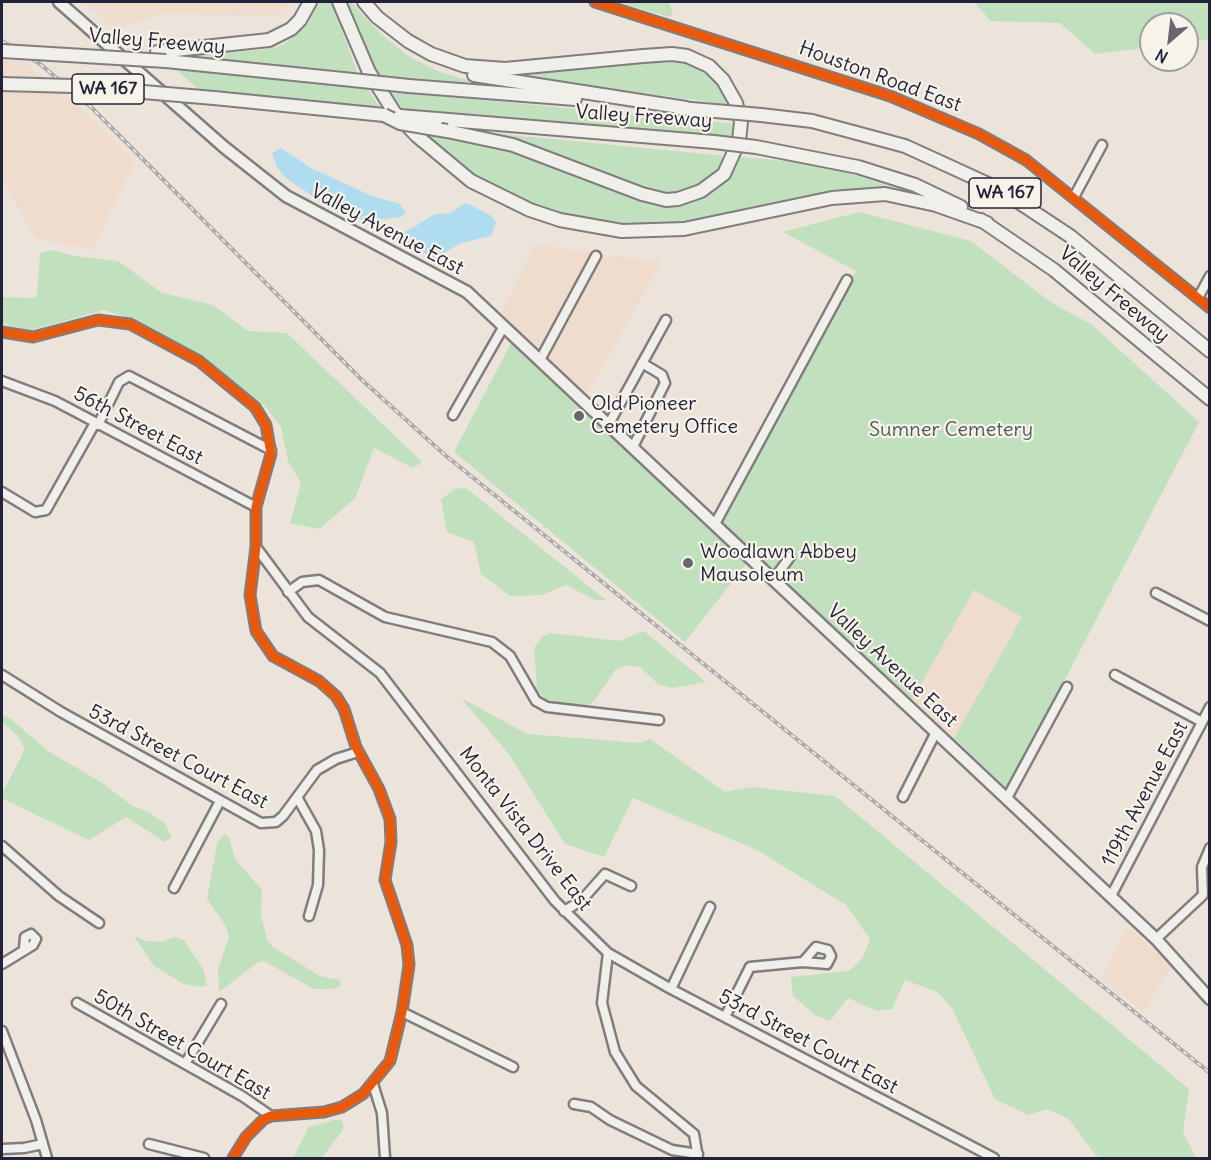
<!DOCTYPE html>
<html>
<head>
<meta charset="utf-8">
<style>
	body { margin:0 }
	#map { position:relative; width:1211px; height:1160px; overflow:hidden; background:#ece3da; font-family:Delius,sans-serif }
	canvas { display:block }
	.frame { position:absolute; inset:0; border:3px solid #22223b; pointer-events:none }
	.north { position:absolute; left:1139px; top:12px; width:60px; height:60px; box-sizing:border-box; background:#f7f3e8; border:2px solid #a29fa3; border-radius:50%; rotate:208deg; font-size:16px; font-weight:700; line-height:24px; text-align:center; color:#22223b }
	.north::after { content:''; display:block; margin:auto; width:21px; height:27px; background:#696673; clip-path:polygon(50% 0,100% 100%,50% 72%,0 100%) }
</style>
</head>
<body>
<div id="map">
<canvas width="1211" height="1160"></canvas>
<div class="frame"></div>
<div class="north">N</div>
</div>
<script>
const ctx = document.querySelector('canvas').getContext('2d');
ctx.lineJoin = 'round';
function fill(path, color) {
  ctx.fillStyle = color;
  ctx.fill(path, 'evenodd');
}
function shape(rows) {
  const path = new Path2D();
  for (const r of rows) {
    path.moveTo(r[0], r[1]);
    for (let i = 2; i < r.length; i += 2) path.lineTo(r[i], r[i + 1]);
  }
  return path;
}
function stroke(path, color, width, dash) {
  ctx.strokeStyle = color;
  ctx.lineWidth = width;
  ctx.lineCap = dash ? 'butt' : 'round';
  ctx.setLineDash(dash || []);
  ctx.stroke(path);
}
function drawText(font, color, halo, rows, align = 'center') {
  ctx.font = font + ' Delius,sans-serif';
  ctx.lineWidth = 4.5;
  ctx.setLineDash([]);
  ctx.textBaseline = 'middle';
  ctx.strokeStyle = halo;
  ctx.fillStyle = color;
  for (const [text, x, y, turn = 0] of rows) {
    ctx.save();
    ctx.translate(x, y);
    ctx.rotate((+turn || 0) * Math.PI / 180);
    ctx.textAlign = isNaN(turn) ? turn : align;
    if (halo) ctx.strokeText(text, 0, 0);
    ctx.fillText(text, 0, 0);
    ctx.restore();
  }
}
fill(shape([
	[83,2,82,2,290,2,278,16,164,14,114,29],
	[22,60,73,100,135,161,92,250,36,238,2,180,2,61],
	[535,244,661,263,587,394,501,314],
	[975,590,1022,617,954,738,911,702],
	[1128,927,1172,966,1143,1012,1102,978]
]), '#efdccd');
fill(shape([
	[318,2,331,2,358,74,170,57,261,50,283,45,308,24],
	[346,2,351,2,382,35,407,55,437,71,477,83,380,76,362,43],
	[619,2,669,2,673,13,669,17],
	[974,2,1209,2,1209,39,1187,42,1187,24,1151,24,1151,47,1095,54,1060,23,991,21],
	[645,60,684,60,698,65,719,81,731,105,504,74],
	[176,69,368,89,381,109,201,92],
	[388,91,735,124,735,135,733,142,403,111],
	[422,132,496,146,655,206,689,204,707,196,722,185,741,157,797,162,838,170,905,191,870,189,834,193,695,222,663,226,612,225,538,209,493,187,470,173],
	[491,133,726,156,723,165,707,182,685,192,659,194],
	[859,212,971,241,1053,304,1091,324,1199,422,1008,789,954,738,1022,617,974,590,911,702,719,519,793,379,856,271,783,232],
	[53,250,73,256,118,261,162,293,213,305,248,331,287,333,422,462,413,468,374,448,355,498,320,529,290,523,301,483,288,461,281,427,266,407,200,356,132,319,104,310,31,330,13,327,2,322,2,297,34,298,37,294,40,253],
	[511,343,746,564,685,642,454,452],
	[466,488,606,600,595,600,566,585,542,595,510,596,481,574,474,542,447,532,441,500,454,489],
	[644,631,706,682,672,688,659,685,640,667,627,665,616,669,594,701,588,705,555,702,544,698,537,689,534,648,542,637,551,633,619,641],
	[461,698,527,734,640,743,650,739,725,792,751,787,835,796,1189,1089,1183,1132,1196,1158,1098,1158,1069,1119,1047,1109,1028,1115,995,1099,953,1010,938,992,905,980,892,1009,877,1011,848,998,830,1021,815,1015,793,996,791,977,849,971,863,957,870,939,846,905,757,850,633,798,604,857,565,844,508,753],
	[2,715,11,719,48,751,101,782,131,805,150,813,165,824,172,837,165,842,126,817,89,840,3,799,3,792,25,749,17,735,2,722],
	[224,834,229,837,235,859,262,890,261,914,267,940,273,947,320,976,339,980,341,985,333,989,314,989,264,961,257,963,219,992,218,969,229,937,226,926,207,899,217,844],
	[134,936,146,941,161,942,175,937,184,940,204,971,207,985,200,987,184,984,154,966],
	[334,1120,342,1120,344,1128,322,1158,293,1158,309,1127]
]), '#c1e0bd');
fill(shape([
	[281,148,311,168,372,196,400,204,406,213,401,217,365,221,333,210,286,178,278,169,272,153],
	[466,203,490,215,496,222,491,236,461,243,435,258,390,238,414,227,435,214,450,213]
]), '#afdcee');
const minor = shape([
	[595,2,890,96,979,134,1026,160,1210,308],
	[1074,197,1102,145],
	[1198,298,1210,276],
	[2,332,33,337,98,320,130,324,199,361,255,407,266,425,271,454,256,507,256,547,250,595,256,631,273,656,319,681,336,696,344,709,356,747,379,789,390,819,391,842,385,880,407,945,409,965,402,1012,390,1061,363,1094,342,1107,324,1112,271,1116,264,1119,246,1137,233,1158],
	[540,360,596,256],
	[2,381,55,401,256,507],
	[453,415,504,326],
	[605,422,611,420,666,320],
	[98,425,119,382,129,376,271,450],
	[633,447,665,383,662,375,642,363],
	[2,492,35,512,46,510,95,423],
	[715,524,847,280],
	[256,547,308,617,380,673,555,901,608,953,602,1003,615,1052,636,1086,694,1134,698,1158],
	[773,580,790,557],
	[288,592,302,582,319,580,385,617,492,642,510,656,536,701,547,707,659,720],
	[1156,593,1210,621],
	[2,675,61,712,261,823,276,822,283,816,317,770,336,759,358,752],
	[1115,675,1202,722],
	[297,797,316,831,319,850,318,885,309,916],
	[903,797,936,732],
	[1007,798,1067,687],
	[2,846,59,896,99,923],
	[174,888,220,801],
	[1111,896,1210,707],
	[564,911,581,901,605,874,631,886],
	[1156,939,1203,895,1202,867,1210,848],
	[608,953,671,989,994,1158],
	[2,964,33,945,36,939,31,934,25,937,24,948],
	[671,989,710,907],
	[77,1003,242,1096,271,1116],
	[402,1012,513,1067],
	[725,1017,750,967,803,962,827,964,831,956,828,950,816,947,803,962],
	[2,1031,36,1120,47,1158],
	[185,1064,221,1004],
	[373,1084,382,1113,385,1158],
	[574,1104,591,1107,610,1120,672,1150,698,1154],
	[149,1144,204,1158],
	[2,1149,24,1148,43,1144]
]);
const major = shape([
	[59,2,224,147,286,196,467,292,1156,939,1210,999]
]);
const highway = shape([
	[339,2,369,72,394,112,417,136,471,181,530,210,560,220,622,231,684,229,832,198,885,194,936,205,987,223],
	[364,2,377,17,408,41,431,54,465,66,505,69,643,56,672,54,687,56,709,66,723,80,736,103,741,122,739,141,724,174,701,191,678,199,666,200,642,194,513,145,447,131],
	[157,52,269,40,291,29,300,20,310,2],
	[166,61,343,79],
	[474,75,686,108],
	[409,86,575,99],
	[214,98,384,115],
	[679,108,715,111],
	[761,115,812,121,905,146,999,189,1070,236,1210,351],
	[437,119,714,142],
	[756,147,858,167,915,185,961,207],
	[981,220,1054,270,1210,399]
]);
stroke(minor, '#817d7e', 13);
stroke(major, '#817d7e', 15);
stroke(highway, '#817d7e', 16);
stroke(minor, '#f1efea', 8);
stroke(major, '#f1efea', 10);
stroke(highway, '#f1efea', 12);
const rail = shape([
	[2,41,40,64,91,107,362,380,445,455,1210,1073]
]);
stroke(rail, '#acaaaa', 4);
stroke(rail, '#f7f3e8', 1.5, [4.5]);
const highwayBridge = shape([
	[2,51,166,61],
	[343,79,409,86],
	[2,84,73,86,214,98],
	[715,111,761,115],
	[384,115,400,123,447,131],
	[400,116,437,119],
	[714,142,756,147]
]);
stroke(highwayBridge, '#817d7e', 16, []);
stroke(highwayBridge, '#f1efea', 12);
stroke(shape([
	[595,2,890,96,979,134,1026,160,1210,308],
	[2,332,33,337,98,320,130,324,199,361,255,407,266,425,271,454,256,507,256,547,250,595,256,631,273,656,319,681,336,696,344,709,356,747,379,789,390,819,391,842,385,880,407,945,409,965,402,1012,390,1061,363,1094,342,1107,324,1112,271,1116,264,1119,246,1137,233,1158]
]), '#e8590c', 9);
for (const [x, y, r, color] of [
	[579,416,6,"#696673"],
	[688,563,6,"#696673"]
]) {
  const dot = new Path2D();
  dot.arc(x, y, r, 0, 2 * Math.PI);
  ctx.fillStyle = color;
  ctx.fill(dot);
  stroke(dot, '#f7f3e8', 2);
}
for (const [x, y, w] of [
	[108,89,72],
	[1005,193,72]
]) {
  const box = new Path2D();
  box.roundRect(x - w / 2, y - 15, w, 30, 4.5);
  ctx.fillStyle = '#f7f3e8';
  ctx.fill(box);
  stroke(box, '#22223b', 1.5);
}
drawText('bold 18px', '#22223b', null, [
	["WA 167",108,89],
	["WA 167",1005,193]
]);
drawText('20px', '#22223b', '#f7f3e8', [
	["Valley Freeway",157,42,5],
	["Houston Road East",880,77,20],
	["Valley Freeway",644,117,4],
	["Valley Avenue East",387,230,28],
	["Valley Freeway",1114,295,40],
	["56th Street East",138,426,28],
	["Valley Avenue East",892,666,43],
	["53rd Street Court East",178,757,28],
	["119th Avenue East",1145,794,-62],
	["Monta Vista Drive East",525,829,52],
	["53rd Street Court East",808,1042,28],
	["50th Street Court East",182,1045,30]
]);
drawText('20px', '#22223b', '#f7f3e8', [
	["Old Pioneer",591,404],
	["Cemetery Office",591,427],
	["Woodlawn Abbey",700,552],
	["Mausoleum",700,575]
], 'left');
drawText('20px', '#475a5b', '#f7f3e8', [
	["Sumner Cemetery",951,430]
]);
</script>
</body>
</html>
